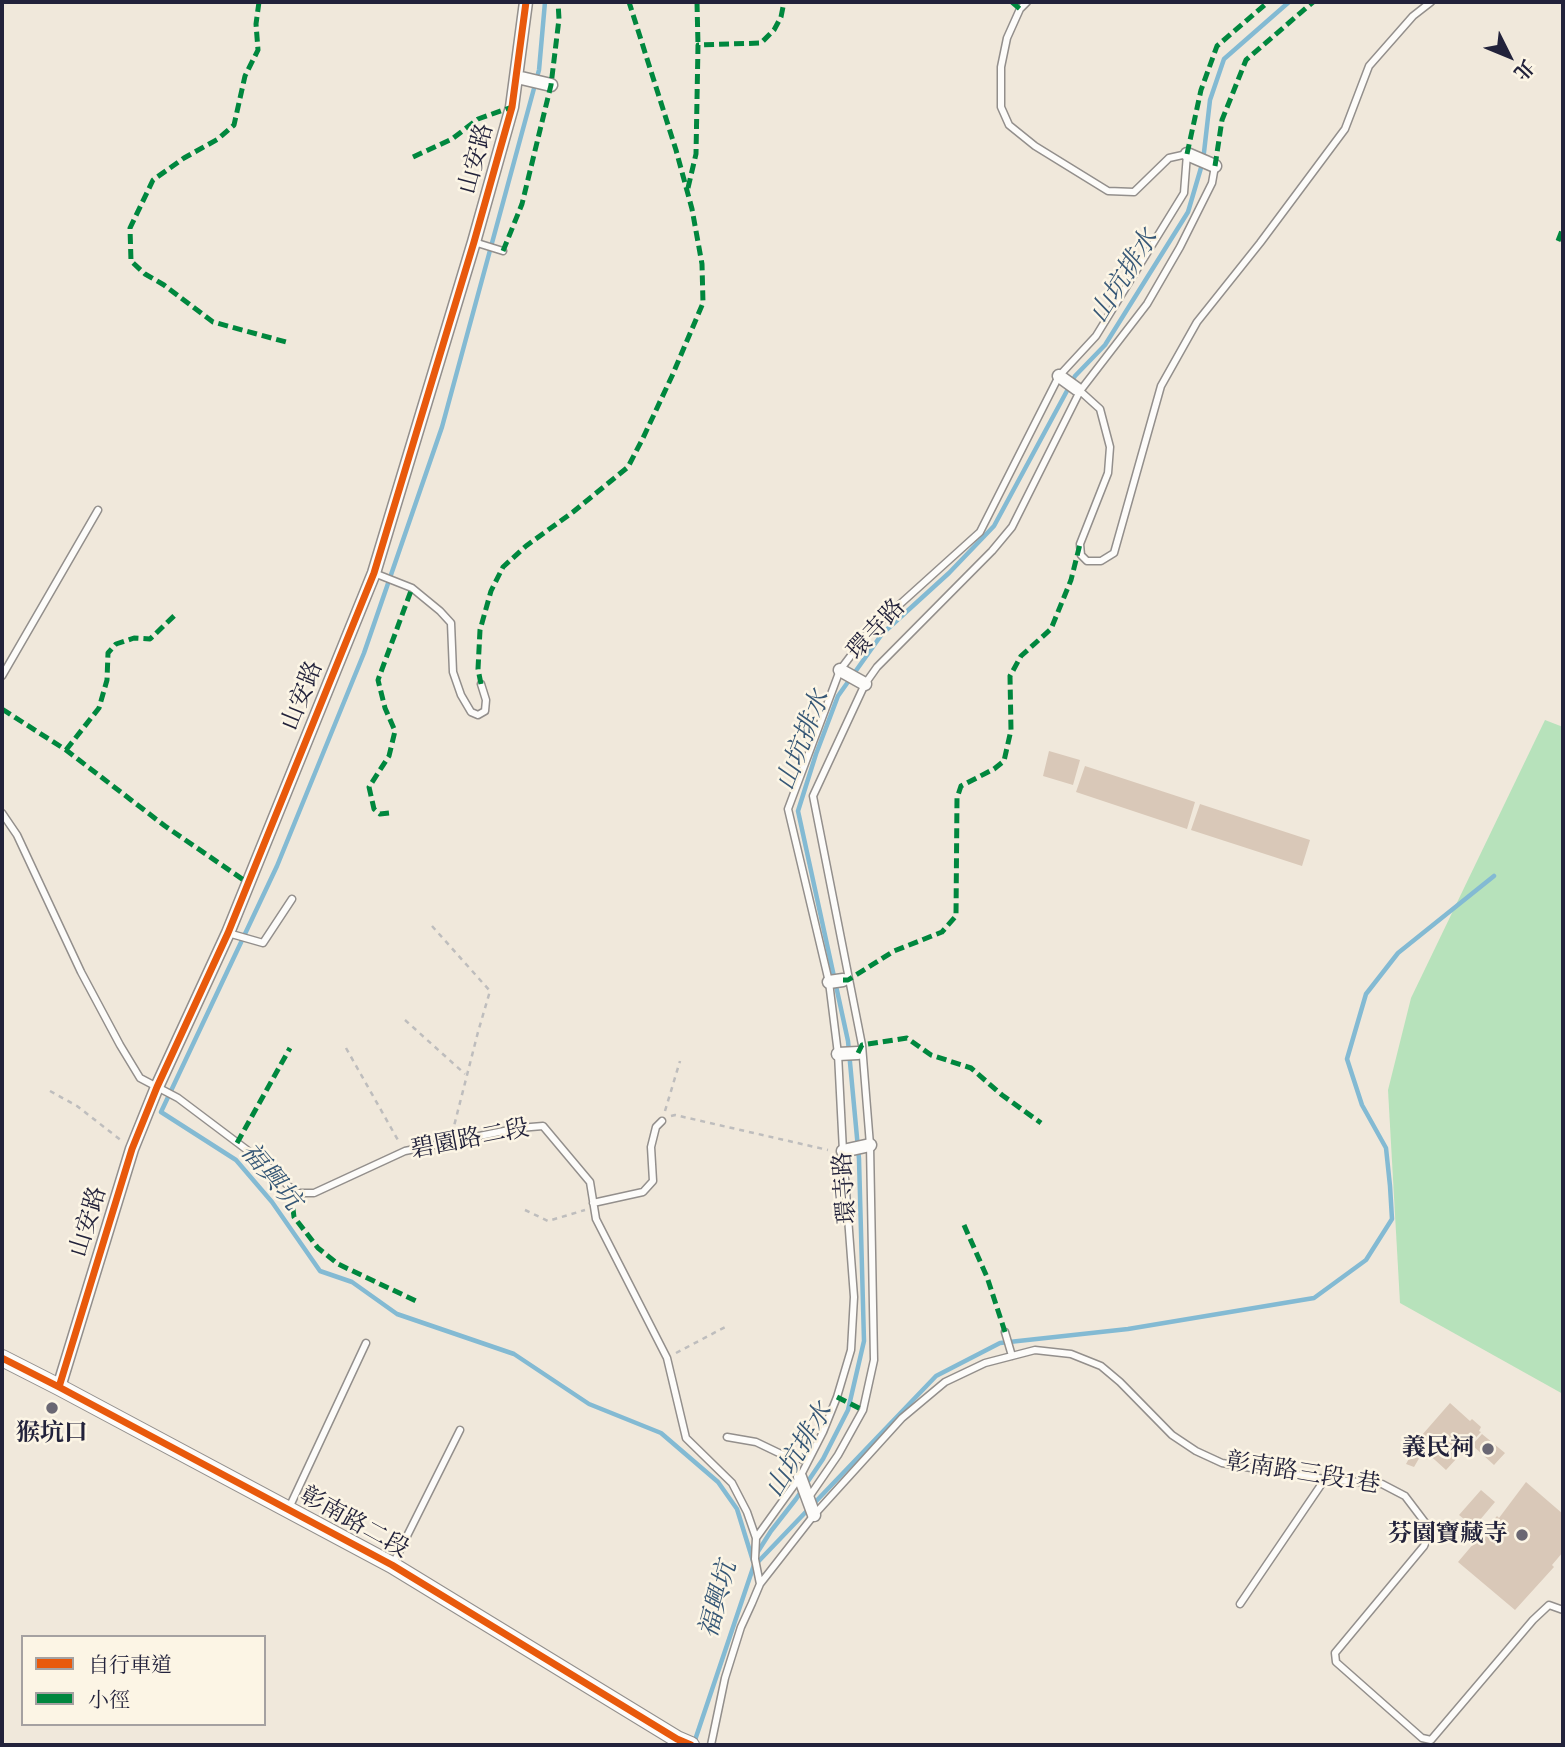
<!DOCTYPE html>
<html>
<head>
<meta charset="utf-8">
<style>
	body { margin:0 }
	#map { position:relative; width:1565px; height:1747px; overflow:hidden; background:#f0e8db; font-family:"Gentium Book Plus","Noto Serif TC",serif }
	canvas { display:block }
	.frame { position:absolute; inset:0; border:4px solid #22223b; pointer-events:none }
	.legend { position:absolute; left:21px; top:1635px; width:245px; height:91px; box-sizing:border-box; background:#fcf5e5; border:2px solid #a5a1a1; margin:0; padding:9px 12px; list-style:none; font-size:21px; color:#22223b }
	.legend li { display:flex; align-items:center; gap:14px; height:35px }
	.legend b { width:35px; border:2px solid #a5a1a1 }
	.north { position:absolute; left:1474px; top:21px; width:70px; height:70px; -webkit-text-stroke:5px #fcf5e5; paint-order:stroke; rotate:133deg; font-size:19px; font-weight:700; line-height:28px; text-align:center; color:#22223b }
	.north::after { content:''; display:block; margin:auto; width:24px; height:32px; background:#22223b; clip-path:polygon(50% 0,100% 100%,50% 72%,0 100%) }
</style>
</head>
<body>
<div id="map">
<canvas width="1565" height="1747"></canvas>
<div class="frame"></div>
<ul class="legend">
<li><b style="height:9px;background:#e8590c"></b>自行車道</li>
<li><b style="height:9px;background:#00873e"></b>小徑</li>
</ul>
<div class="north">北</div>
</div>
<script>
const ctx = document.querySelector('canvas').getContext('2d');
ctx.lineJoin = 'round';
function fill(path, color) {
  ctx.fillStyle = color;
  ctx.fill(path, 'evenodd');
}
function shape(rows) {
  const path = new Path2D();
  for (const r of rows) {
    path.moveTo(r[0], r[1]);
    for (let i = 2; i < r.length; i += 2) path.lineTo(r[i], r[i + 1]);
  }
  return path;
}
function stroke(path, color, width, dash) {
  ctx.strokeStyle = color;
  ctx.lineWidth = width;
  ctx.lineCap = dash ? 'butt' : 'round';
  ctx.setLineDash(dash || []);
  ctx.stroke(path);
}
function drawText(font, color, halo, rows, align = 'center') {
  ctx.font = font + ' "Gentium Book Plus","Noto Serif TC",serif';
  ctx.lineWidth = 5;
  ctx.setLineDash([]);
  ctx.textBaseline = 'middle';
  ctx.strokeStyle = halo;
  ctx.fillStyle = color;
  for (const [text, x, y, turn = 0] of rows) {
    ctx.save();
    ctx.translate(x, y);
    ctx.rotate((+turn || 0) * Math.PI / 180);
    ctx.textAlign = isNaN(turn) ? turn : align;
    if (halo) ctx.strokeText(text, 0, 0);
    ctx.fillText(text, 0, 0);
    ctx.restore();
  }
}
fill(shape([
	[1545,720,1563,727,1563,1394,1400,1303,1388,1090,1411,998]
]), '#b7e2bb');
stroke(shape([
	[545,2,539,70,442,427,364,653,277,866,161,1112,236,1160,272,1202,320,1271,352,1282,397,1314,514,1354,589,1404,661,1433,718,1482,737,1509,753,1561],
	[757,1553,771,1531,796,1499,823,1459,848,1410,864,1341,859,1159,848,1041,798,811,816,754,838,696,882,634,949,573,994,526,1075,376,1105,345,1188,212,1203,161,1210,100,1224,59,1289,2],
	[755,1565,936,1376,1000,1343,1128,1329,1314,1298,1366,1260,1392,1219,1390,1186,1386,1148,1362,1105,1347,1059,1366,994,1398,953,1494,876],
	[694,1743,755,1562]
]), '#83bad3', 4.5);
fill(shape([
	[1049,751,1080,760,1073,785,1043,776],
	[1085,766,1195,802,1187,829,1076,792],
	[1200,804,1310,840,1302,866,1191,830],
	[1450,1403,1470,1421,1472,1419,1481,1427,1479,1431,1481,1432,1446,1470,1424,1450,1414,1467,1406,1464,1417,1444,1415,1443],
	[1482,1434,1505,1453,1494,1465,1472,1445],
	[1526,1482,1563,1514,1563,1552,1552,1565,1554,1567,1515,1610,1458,1562,1497,1516,1499,1518],
	[1481,1490,1495,1502,1474,1527,1459,1515]
]), '#d9c8b8');
const service = shape([
	[474,242,503,251],
	[1079,390,1100,409,1110,447,1108,473,1080,544,1081,555,1087,561,1101,561,1114,553,1161,386,1197,322,1260,243,1345,129,1369,66,1413,16,1431,2],
	[374,573,412,588,440,611,451,623,453,672,461,695,471,712,478,715,485,711,486,700,481,684],
	[2,676,98,510],
	[2,813,17,835,81,972,120,1045,140,1078,178,1098,263,1162,296,1193,314,1193,405,1151,519,1128,543,1126,590,1182,596,1219,667,1358,686,1438,732,1483,747,1512,756,1538,755,1559,760,1584],
	[228,933,263,943,292,899],
	[593,1203,643,1192,653,1181,651,1147,656,1127,662,1121],
	[1005,1332,1012,1356],
	[727,1437,756,1442,781,1454,808,1461],
	[809,1497,838,1455,863,1410,874,1360,870,1145,862,1045,813,796,865,684,877,667,992,551,1012,527,1080,391,1147,304,1180,247,1212,183,1215,166],
	[289,1508,366,1343],
	[756,1538,800,1477,823,1432,837,1397,851,1350,854,1297,843,1151,838,1054,829,982,788,809,840,670,868,633,980,532,1059,376,1096,336,1184,193,1187,154,1169,158,1134,192,1108,191,1035,146,1009,125,1001,107,1001,67,1007,38,1020,9,1027,2],
	[393,1564,460,1430],
	[1240,1604,1325,1479],
	[711,1745,725,1678,741,1627,752,1603,760,1584,814,1515,902,1418,945,1382,985,1363,1035,1350,1071,1354,1101,1366,1120,1382,1172,1435,1196,1451,1222,1463,1257,1469,1325,1479,1382,1484,1405,1496,1427,1525,1429,1534,1424,1546,1335,1653,1336,1662,1422,1738,1431,1740,1533,1620,1549,1605,1563,1610]
]);
const minor = shape([
	[517,77,551,85],
	[1187,154,1215,166],
	[1059,376,1077,389],
	[840,670,865,684],
	[829,982,843,980],
	[838,1054,858,1053],
	[843,1151,870,1145],
	[59,1387,132,1149,157,1087,228,933,374,573,474,242,512,107,526,2],
	[800,1477,814,1515]
]);
const tertiary = shape([
	[2,1358,59,1387,392,1565,677,1739,691,1745]
]);
stroke(service, '#938f8c', 9);
stroke(minor, '#938f8c', 15);
stroke(tertiary, '#938f8c', 18);
stroke(shape([
	[432,926,490,991,478,1032,453,1130],
	[405,1020,465,1074],
	[346,1048,399,1142],
	[50,1091,77,1106,122,1141],
	[665,1111,680,1061],
	[671,1116,675,1115,828,1150],
	[525,1210,548,1221,585,1210],
	[676,1353,729,1325]
]), '#bebdbd', 2.5, [5, 5]);
stroke(service, '#fdfcfa', 6);
stroke(minor, '#fdfcfa', 12);
stroke(tertiary, '#fdfcfa', 16);
stroke(shape([
	[259,2,256,24,258,50,245,76,234,125,218,139,184,158,153,180,130,228,131,261,145,274,164,285,213,322,286,342],
	[697,2,698,45],
	[1012,2,1020,9],
	[1187,154,1201,90,1217,46,1268,2],
	[413,157,452,139,478,119,512,107],
	[1215,166,1222,120,1246,60,1313,2],
	[688,188,696,154,698,45,761,43,774,30,781,17,784,2],
	[1558,241,1563,228],
	[503,251,522,204,551,85,559,19,558,2],
	[481,684,478,669,480,630,491,591,503,567,526,546,573,512,628,467,643,438,672,376,703,303,702,264,692,209,676,150,629,2],
	[2,709,66,750,165,826,248,883],
	[66,750,99,708,107,680,108,653,116,644,134,638,150,639,175,615],
	[389,813,380,814,374,809,369,787,389,756,395,731,385,708,378,680,412,588],
	[843,980,848,980,894,951,942,932,956,916,957,798,961,786,994,769,1004,761,1011,730,1010,676,1021,656,1051,629,1071,580,1080,544],
	[858,1053,862,1045,907,1038,931,1055,971,1068,1002,1095,1041,1123],
	[237,1143,290,1048],
	[296,1193,293,1209,294,1217,318,1248,338,1264,416,1301],
	[964,1225,987,1277,1005,1332],
	[837,1397,863,1410]
]), '#00873e', 5, [10, 5]);
stroke(shape([
	[2,1358,59,1387,392,1565,677,1739,691,1745],
	[59,1387,132,1149,157,1087,228,933,374,573,474,242,512,107,526,2]
]), '#e8590c', 7);
for (const [x, y, r, color] of [
	[52,1408,7,"#6a6773"],
	[1488,1449,7,"#6a6773"],
	[1522,1535,7,"#6a6773"]
]) {
  const dot = new Path2D();
  dot.arc(x, y, r, 0, 2 * Math.PI);
  ctx.fillStyle = color;
  ctx.fill(dot);
  stroke(dot, '#fcf5e5', 2.5);
}
drawText('24px', '#22223b', '#fcf5e5', [
	["山安路",477,159,-75],
	["環寺路",877,630,-47],
	["山安路",303,696,-68],
	["碧園路二段",470,1140,-11],
	["環寺路",846,1188,-94],
	["山安路",89,1222,-73],
	["彰南路三段1巷",1303,1474,9],
	["彰南路二段",354,1523,29]
]);
drawText('bold 24px', '#22223b', '#fcf5e5', [
	["猴坑口",52,1434,"center"],
	["義民祠",1474,1449],
	["芬園寶藏寺",1508,1535]
], 'right');
drawText('italic 26px', '#365776', '#fcf5e5', [
	["山坑排水",1125,277,-58],
	["山坑排水",804,741,-69],
	["福興坑",270,1177,50],
	["山坑排水",800,1451,-59],
	["福興坑",719,1600,-75]
]);
</script>
</body>
</html>
